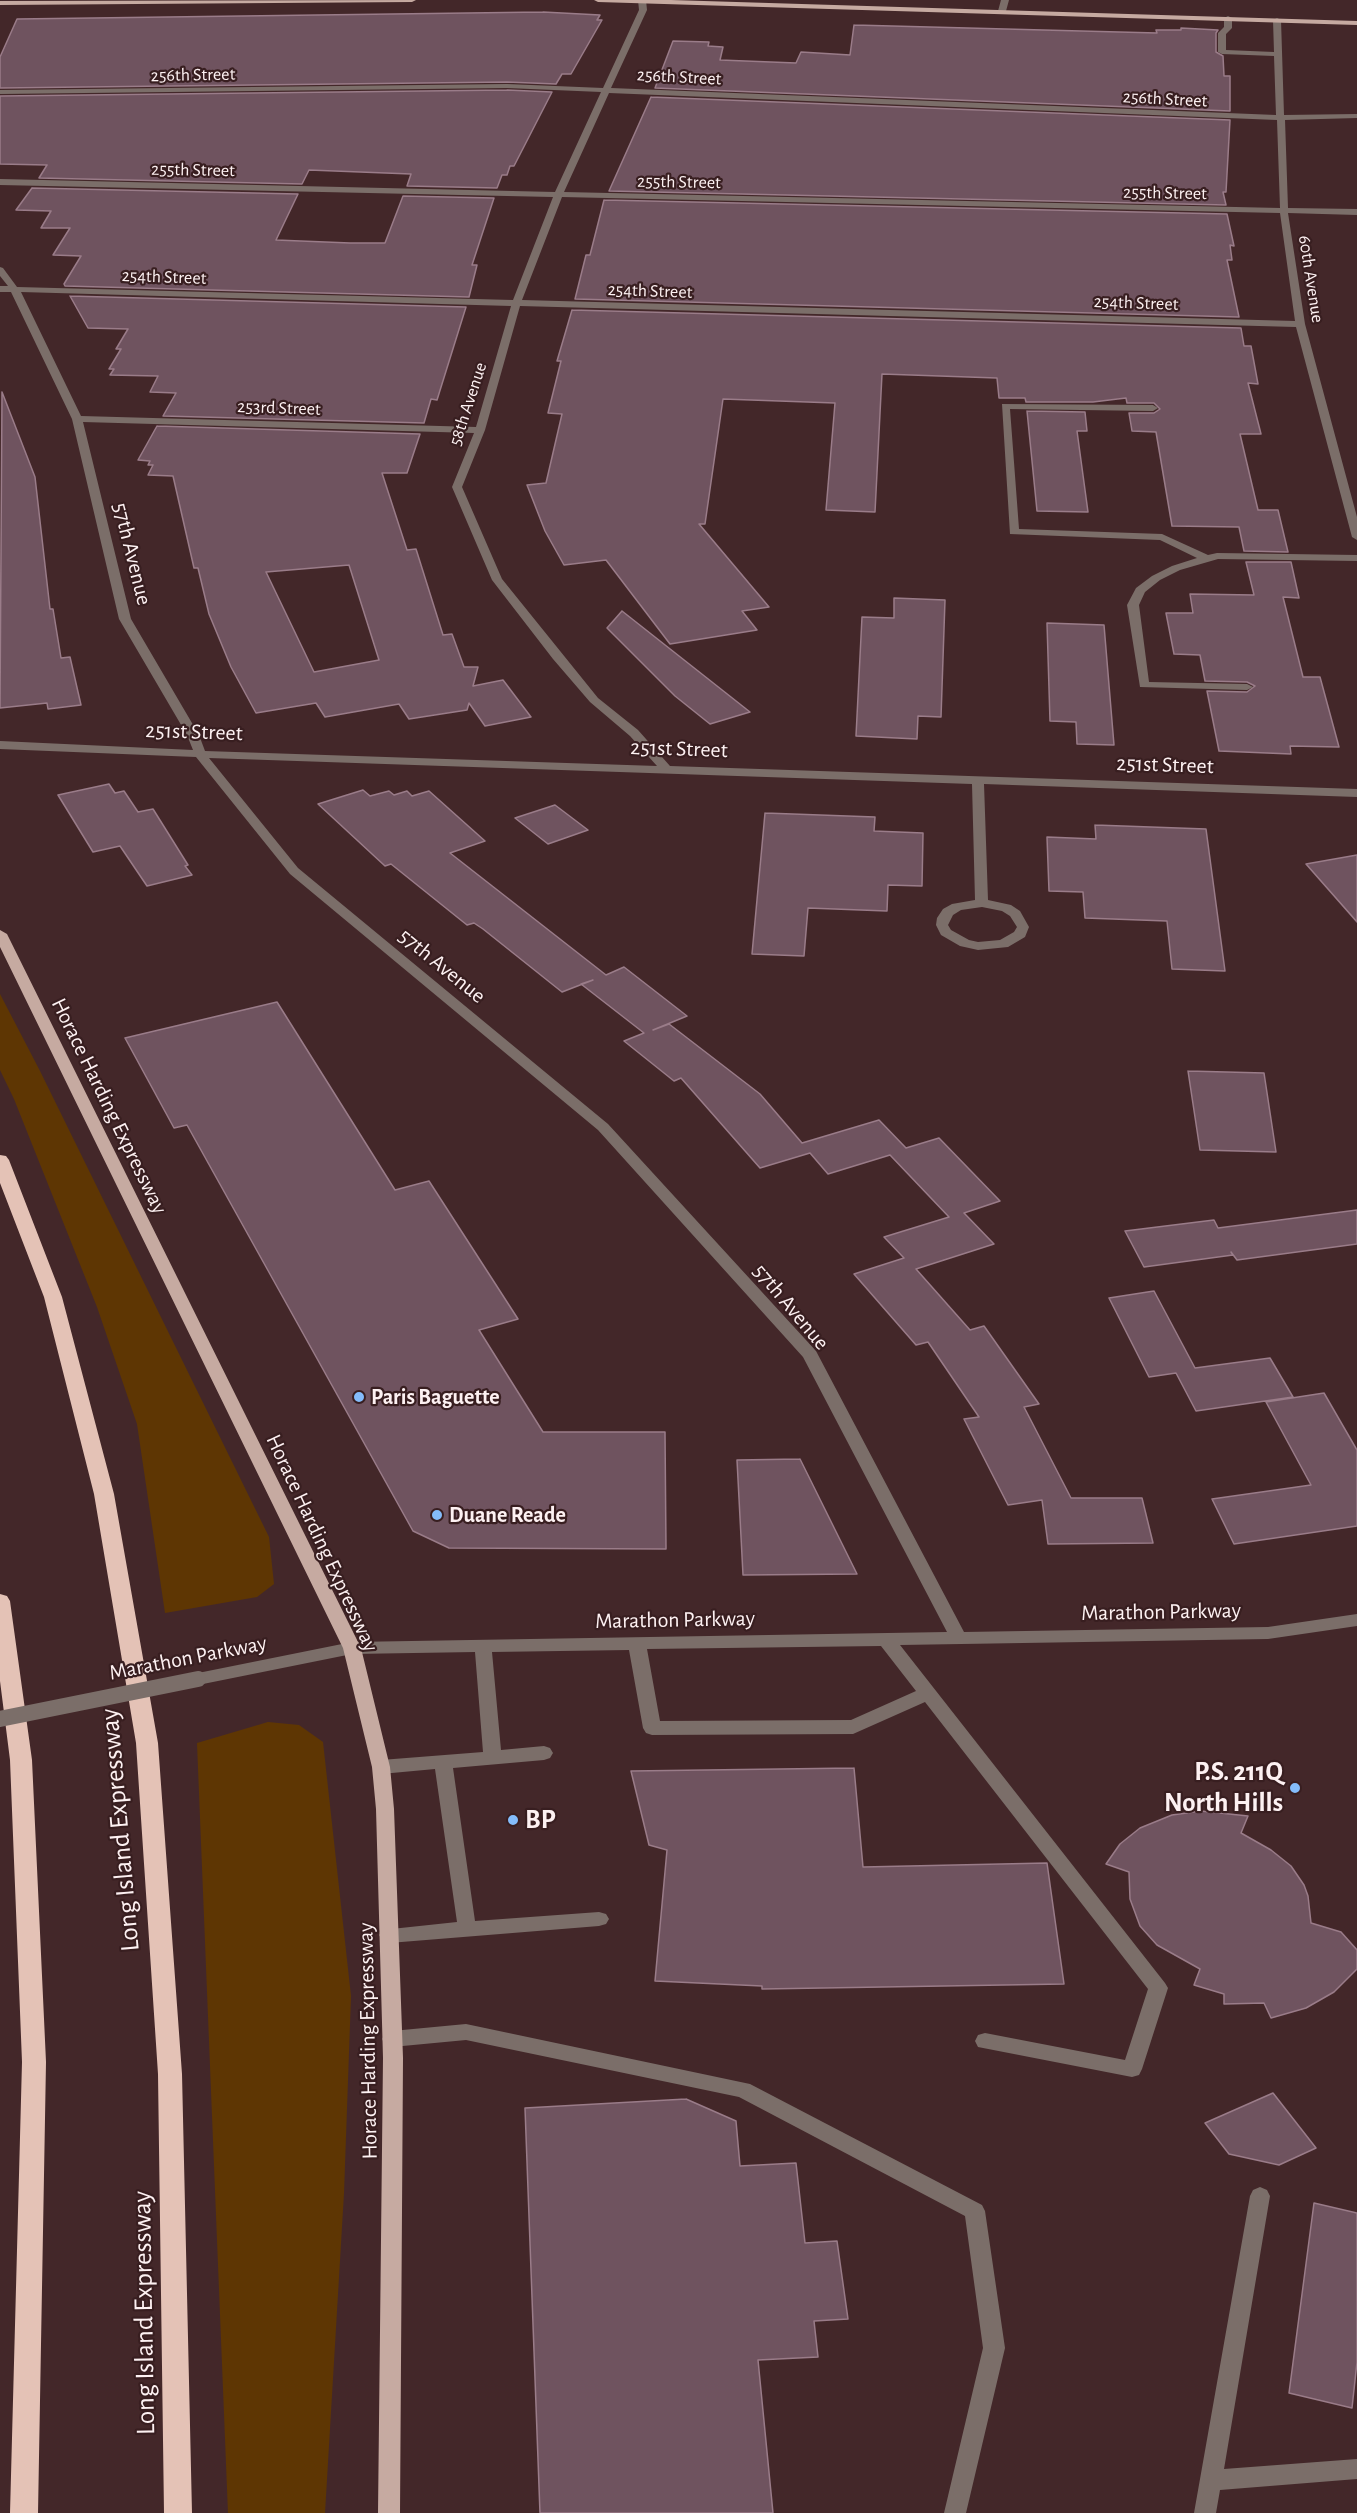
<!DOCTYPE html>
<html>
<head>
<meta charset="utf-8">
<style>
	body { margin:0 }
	canvas { display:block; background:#432729 }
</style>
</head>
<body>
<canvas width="1357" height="2513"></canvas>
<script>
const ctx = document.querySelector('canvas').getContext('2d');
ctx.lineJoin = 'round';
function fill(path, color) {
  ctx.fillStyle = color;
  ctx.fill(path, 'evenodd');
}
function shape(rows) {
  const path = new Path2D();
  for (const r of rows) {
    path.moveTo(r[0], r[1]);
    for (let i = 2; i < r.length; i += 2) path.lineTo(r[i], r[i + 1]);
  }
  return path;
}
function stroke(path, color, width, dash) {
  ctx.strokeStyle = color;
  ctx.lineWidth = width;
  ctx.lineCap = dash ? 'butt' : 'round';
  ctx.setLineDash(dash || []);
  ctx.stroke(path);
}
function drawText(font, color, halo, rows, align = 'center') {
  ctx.font = font + ' "Alegreya Sans",sans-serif';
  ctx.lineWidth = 4.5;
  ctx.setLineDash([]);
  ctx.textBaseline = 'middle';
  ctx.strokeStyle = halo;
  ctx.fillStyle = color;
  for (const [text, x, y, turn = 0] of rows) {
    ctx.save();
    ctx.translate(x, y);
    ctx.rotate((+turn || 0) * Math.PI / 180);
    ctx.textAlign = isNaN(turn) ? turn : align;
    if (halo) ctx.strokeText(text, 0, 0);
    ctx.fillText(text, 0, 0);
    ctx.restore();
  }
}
fill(shape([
	[0,994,40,1071,269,1537,274,1584,257,1597,165,1613,137,1424,97,1307,14,1099,0,1070],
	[268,1722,299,1725,323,1742,351,1996,344,2193,325,2513,228,2513,197,1743]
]), '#5e3603');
const building = shape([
	[543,12,600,15,597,20,602,20,571,74,562,74,556,84,507,82,0,88,0,57,17,19,543,12],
	[854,25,1157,33,1156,30,1181,30,1181,28,1218,30,1216,33,1216,52,1223,56,1224,76,1230,76,1230,111,655,88,673,41,709,42,708,46,723,47,720,60,796,63,801,52,850,55,854,25],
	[507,90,552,92,514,166,510,166,507,175,502,175,497,188,407,186,411,174,309,170,302,184,39,178,47,165,0,164,0,96,507,90],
	[651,97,1230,120,1226,192,1223,192,1226,205,609,191,651,97],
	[32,188,298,194,276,240,350,243,385,243,403,196,494,198,472,265,477,265,469,297,65,286,64,284,81,256,53,255,70,228,41,228,51,211,16,210,32,188],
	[604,200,1227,214,1234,246,1230,245,1232,260,1227,260,1239,317,575,299,586,255,590,255,604,200],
	[70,296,466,307,437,400,431,399,424,423,163,416,176,393,150,392,158,376,110,375,114,369,109,369,121,349,116,349,128,329,88,328,70,296],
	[572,310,1241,328,1244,346,1251,346,1258,384,1248,383,1261,434,1240,434,1258,510,1278,510,1288,552,1244,551,1239,527,1172,526,1156,432,1132,431,1129,413,1154,413,1160,409,1154,403,1127,403,1126,398,1093,402,1026,402,1025,398,999,398,997,378,882,374,875,512,826,510,835,403,723,399,705,524,699,524,769,607,742,611,757,630,670,644,606,560,564,565,545,531,527,485,546,483,562,414,548,413,561,361,557,361,572,310],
	[2,392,35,477,50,609,53,609,61,658,70,657,81,705,48,709,47,703,0,708,2,392],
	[1027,411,1085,412,1087,431,1077,431,1088,512,1037,511,1027,411],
	[157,426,420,434,407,473,382,473,407,550,416,549,443,635,452,634,464,667,478,667,473,686,503,680,531,717,485,726,469,703,467,710,409,719,399,704,325,717,316,703,256,713,231,667,209,614,198,568,194,568,173,476,148,475,153,465,148,465,150,461,138,460,157,426],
	[349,565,379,660,314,672,266,572,349,565],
	[1246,562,1291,562,1299,598,1283,597,1303,677,1320,677,1339,747,1290,746,1291,754,1219,751,1207,691,1247,692,1255,686,1247,682,1205,681,1200,655,1174,654,1166,613,1193,613,1190,594,1254,595,1246,562],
	[894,598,945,600,941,717,918,716,917,739,856,736,862,617,894,618,894,598],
	[622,611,750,712,710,724,675,696,607,628,622,611],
	[1047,623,1104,625,1114,745,1077,744,1076,722,1050,721,1047,623],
	[109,784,115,793,124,791,138,812,153,809,188,865,185,866,192,875,147,886,120,846,93,852,58,795,109,784],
	[363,790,370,796,389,791,394,795,407,791,412,796,429,791,485,841,450,853,606,975,624,967,687,1016,653,1030,669,1024,760,1094,802,1143,879,1120,906,1148,939,1138,1000,1201,964,1213,994,1244,916,1269,970,1330,984,1326,1039,1404,1024,1407,1071,1498,1142,1498,1153,1543,1048,1544,1042,1500,1008,1505,964,1419,979,1417,928,1342,916,1345,854,1274,904,1258,884,1237,949,1217,890,1155,828,1174,810,1153,760,1168,681,1078,674,1081,624,1041,644,1033,581,984,593,980,562,992,483,929,474,923,467,925,391,864,385,866,318,804,363,790],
	[555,805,588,830,548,844,515,818,555,805],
	[765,813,875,817,874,831,923,833,922,886,888,885,887,911,808,908,804,956,752,954,765,813],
	[1095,825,1206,829,1225,971,1172,969,1167,921,1085,918,1083,892,1049,891,1047,837,1096,839,1095,825],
	[1357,855,1357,922,1306,864,1357,855],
	[277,1002,395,1190,429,1181,518,1319,479,1330,543,1432,665,1432,666,1549,449,1548,413,1531,187,1125,174,1128,125,1038,277,1002],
	[1188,1071,1264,1073,1276,1152,1200,1150,1188,1071],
	[1357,1210,1357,1244,1237,1260,1231,1252,1233,1255,1144,1267,1125,1231,1214,1220,1218,1228,1357,1210],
	[1154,1291,1195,1368,1270,1358,1293,1397,1196,1411,1176,1373,1149,1377,1109,1298,1154,1291],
	[1324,1393,1357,1450,1357,1526,1234,1544,1212,1499,1311,1485,1266,1402,1324,1393],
	[800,1459,857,1574,743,1575,737,1460,800,1459],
	[854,1768,863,1867,1047,1863,1064,1984,762,1989,762,1986,655,1981,667,1850,649,1845,631,1771,854,1768],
	[1201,1811,1248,1816,1241,1833,1271,1850,1291,1866,1304,1885,1308,1896,1311,1923,1341,1932,1357,1950,1357,1969,1334,1992,1306,2008,1271,2018,1264,2003,1224,2004,1224,1994,1194,1985,1200,1969,1157,1945,1140,1926,1130,1899,1129,1872,1106,1864,1120,1844,1140,1828,1172,1815,1201,1811],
	[1273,2093,1316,2148,1279,2165,1229,2154,1205,2123,1273,2093],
	[686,2099,736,2121,740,2166,796,2163,805,2243,837,2241,848,2319,814,2321,818,2357,758,2360,773,2513,540,2513,525,2108,686,2099],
	[1314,2203,1357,2213,1357,2362,1352,2408,1289,2393,1314,2203]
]);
fill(building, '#6f535f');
stroke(building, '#9a7c89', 1.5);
fill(shape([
	[638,0,646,0,647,10,611,88,1276,115,1274,56,1222,54,1218,52,1218,33,1224,27,1224,18,1228,16,1232,18,1232,28,1226,34,1226,50,1274,52,1273,20,1277,18,1281,20,1284,115,1357,114,1357,118,1285,120,1288,208,1357,209,1357,215,1288,213,1305,324,1357,517,1357,540,1352,537,1296,327,520,306,485,430,462,487,502,579,598,698,638,730,670,766,1357,789,1357,797,984,784,988,900,1011,905,1020,911,1029,927,1025,937,1008,947,978,950,960,946,941,935,936,925,937,918,943,909,952,904,975,900,972,784,209,758,298,868,608,1124,816,1351,964,1632,1268,1627,1357,1614,1357,1626,1268,1639,900,1645,1165,1983,1168,1988,1142,2069,1139,2075,1132,2077,978,2047,975,2041,978,2035,985,2033,1125,2060,1148,1989,925,1702,853,1734,652,1735,646,1733,643,1728,629,1650,492,1652,501,1750,544,1746,550,1748,553,1753,550,1758,544,1760,453,1768,475,1921,599,1912,606,1914,609,1919,606,1924,599,1926,389,1943,382,1940,379,1935,382,1930,457,1922,435,1769,381,1774,375,1772,372,1767,375,1762,381,1760,483,1752,475,1652,352,1654,198,1685,192,1683,189,1679,192,1675,198,1673,352,1642,947,1632,803,1357,598,1130,290,874,196,757,0,749,0,741,193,750,187,735,119,619,72,419,11,292,0,292,0,286,8,286,0,276,0,267,3,268,17,287,513,300,553,197,0,185,0,179,555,192,601,92,507,88,0,94,0,90,507,84,603,88,639,10,638,0],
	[609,93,1277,120,1280,208,564,192,609,93],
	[562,197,1280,213,1295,321,522,300,562,197],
	[21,292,511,306,476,427,81,416,21,292],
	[83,422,474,433,452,487,492,580,553,659,590,702,630,736,657,766,205,751,199,735,131,619,83,422],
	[982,907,1002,911,1010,916,1017,927,1014,932,1000,940,978,942,969,940,951,930,948,925,953,915,961,910,982,907],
	[881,1646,916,1691,851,1720,660,1721,647,1649,881,1646],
	[1001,0,1009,0,1006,11,1002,13,998,11,1001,0],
	[1002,404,1153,405,1158,408,1153,411,1010,409,1019,529,1162,534,1208,555,1217,553,1357,555,1357,561,1218,559,1180,570,1160,580,1145,592,1139,605,1149,682,1247,684,1253,687,1247,690,1140,687,1127,605,1136,588,1152,576,1172,566,1197,558,1160,540,1010,534,1002,404],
	[466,2024,750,2084,982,2205,985,2211,1005,2348,966,2513,944,2513,983,2348,965,2216,739,2097,466,2040,392,2047,385,2045,382,2039,385,2033,392,2031,466,2024],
	[1260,2187,1267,2190,1270,2196,1224,2469,1357,2459,1357,2479,1220,2490,1216,2513,1194,2513,1250,2196,1253,2190,1260,2187]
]), '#7b6e69');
fill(shape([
	[416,0,412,2,0,5,0,1,416,0],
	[594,0,671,0,1357,21,1357,25,598,2,594,0],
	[0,930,7,934,361,1648,390,1767,394,1809,403,2058,400,2513,378,2513,383,2058,376,1809,372,1767,343,1648,0,947,0,930]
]), '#c6aaa1');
fill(shape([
	[0,1155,6,1156,9,1160,62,1297,114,1494,158,1743,182,2074,192,2513,164,2513,158,2074,136,1743,94,1494,44,1297,0,1183,0,1155],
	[0,1594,7,1596,10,1601,32,1760,46,2062,38,2513,10,2513,22,2062,10,1760,0,1681,0,1594]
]), '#e4c2b6');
stroke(shape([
	[0,1719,198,1679]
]), '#7b6e69', 16);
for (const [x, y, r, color] of [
	[359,1397,6,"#84bcfb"],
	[437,1515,6,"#84bcfb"],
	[1295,1788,6,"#84bcfb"],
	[513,1820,6,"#84bcfb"]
]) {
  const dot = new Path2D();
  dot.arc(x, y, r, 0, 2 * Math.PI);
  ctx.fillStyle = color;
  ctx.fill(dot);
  stroke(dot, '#381e20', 2);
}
drawText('18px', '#fdf1f2', '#381e20', [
	["256th Street",193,75,-1],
	["256th Street",679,77,3],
	["256th Street",1165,99,3],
	["255th Street",193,170,1],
	["255th Street",679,182,1],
	["255th Street",1165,193,1],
	["254th Street",164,277,2],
	["60th Avenue",1311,279,81],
	["254th Street",650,291,2],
	["254th Street",1136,303,2],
	["58th Avenue",468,404,-72],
	["253rd Street",279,408,2]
]);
drawText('22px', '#fdf1f2', '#381e20', [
	["57th Avenue",132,554,76],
	["251st Street",194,732,2],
	["251st Street",679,749,2],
	["251st Street",1165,765,2],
	["57th Avenue",442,966,39],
	["Horace Harding Expressway",109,1106,64],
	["57th Avenue",791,1307,50],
	["Horace Harding Expressway",322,1543,65],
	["Marathon Parkway",1161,1612,-1],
	["Marathon Parkway",675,1620,-1],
	["Marathon Parkway",188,1658,-11],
	["Horace Harding Expressway",368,2041,-91]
]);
drawText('bold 22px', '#fdf1f2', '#381e20', [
	["Paris Baguette",371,1397],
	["Duane Reade",449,1515]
], 'left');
drawText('bold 27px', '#fdf1f2', '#381e20', [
	["P.S. 211Q",1283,1772],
	["North Hills",1283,1803],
	["BP",525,1820,"left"]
], 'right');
drawText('27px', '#fdf1f2', '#381e20', [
	["Long Island Expressway",120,1830,-95],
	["Long Island Expressway",144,2313,-91]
]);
</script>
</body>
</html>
